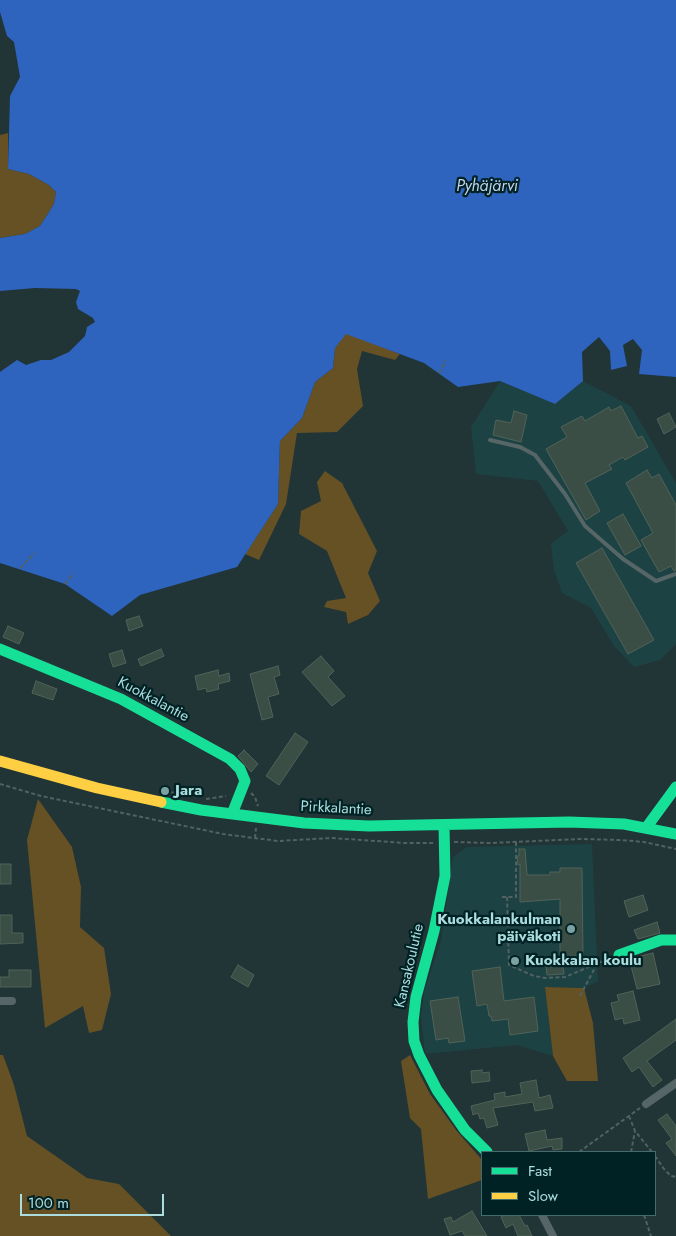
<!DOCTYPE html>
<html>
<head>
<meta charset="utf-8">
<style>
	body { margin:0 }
	#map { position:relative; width:676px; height:1236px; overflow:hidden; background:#213436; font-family:Jost,sans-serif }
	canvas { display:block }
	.legend { position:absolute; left:481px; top:1151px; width:175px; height:65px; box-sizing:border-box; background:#002224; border:1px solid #446c6e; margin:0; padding:6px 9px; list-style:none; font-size:15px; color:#abdcde }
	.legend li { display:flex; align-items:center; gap:10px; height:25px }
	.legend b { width:25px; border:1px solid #446c6e }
	.scale { position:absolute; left:20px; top:1194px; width:144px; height:22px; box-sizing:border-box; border:2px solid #abdcde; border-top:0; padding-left:6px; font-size:15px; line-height:18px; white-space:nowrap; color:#abdcde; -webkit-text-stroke:4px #002224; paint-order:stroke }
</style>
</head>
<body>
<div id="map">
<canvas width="676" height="1236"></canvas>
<ul class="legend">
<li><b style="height:6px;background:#16e098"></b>Fast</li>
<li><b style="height:6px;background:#ffcf43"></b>Slow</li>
</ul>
<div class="scale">100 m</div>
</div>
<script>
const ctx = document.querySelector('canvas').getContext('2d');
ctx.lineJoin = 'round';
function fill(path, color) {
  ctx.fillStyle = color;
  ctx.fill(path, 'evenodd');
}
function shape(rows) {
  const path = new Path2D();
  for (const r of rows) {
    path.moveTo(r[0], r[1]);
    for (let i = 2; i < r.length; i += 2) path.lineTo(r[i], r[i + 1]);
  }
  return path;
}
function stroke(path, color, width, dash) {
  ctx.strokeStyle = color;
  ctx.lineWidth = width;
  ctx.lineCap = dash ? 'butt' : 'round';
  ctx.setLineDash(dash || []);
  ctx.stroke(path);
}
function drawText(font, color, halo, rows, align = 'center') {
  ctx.font = font + ' Jost,sans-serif';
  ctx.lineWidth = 4.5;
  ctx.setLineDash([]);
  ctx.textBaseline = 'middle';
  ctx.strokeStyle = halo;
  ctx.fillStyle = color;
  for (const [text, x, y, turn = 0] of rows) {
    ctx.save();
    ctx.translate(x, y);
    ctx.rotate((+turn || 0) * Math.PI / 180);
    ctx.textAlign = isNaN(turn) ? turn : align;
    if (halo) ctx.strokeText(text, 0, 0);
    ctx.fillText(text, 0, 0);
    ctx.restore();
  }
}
fill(shape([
	[500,381,555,404,583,381,631,406,676,483,676,644,660,660,634,667,614,646,591,608,562,593,554,570,551,544,568,531,538,481,476,474,471,427],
	[592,844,598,981,584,988,545,987,553,1056,517,1045,425,1054,421,1017,424,991,441,941,453,857,467,847]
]), '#1d4244');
fill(shape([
	[8,133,8,169,29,174,49,185,56,192,54,204,40,226,25,234,0,238,0,135],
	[346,333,400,354,395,360,362,351,357,369,363,406,337,432,297,433,286,504,259,560,245,554,278,504,280,441,302,418,315,382,333,368,335,348],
	[325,471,342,483,377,551,368,573,380,601,368,615,348,624,346,612,324,607,327,601,346,598,327,551,299,534,301,511,321,501,317,482],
	[38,799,72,847,81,887,80,927,104,948,111,994,102,1030,89,1033,83,1006,45,1028,27,840],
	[545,987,584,988,593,1023,598,1081,567,1081,553,1056],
	[0,1055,3,1055,14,1085,27,1136,87,1178,119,1184,171,1236,0,1236],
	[410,1055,430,1094,456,1130,482,1160,482,1180,428,1199,421,1129,410,1118,401,1061]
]), '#665125');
fill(shape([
	[0,0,676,0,676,377,639,374,642,350,633,339,623,345,627,366,611,370,610,351,599,337,582,352,583,381,555,404,500,381,458,387,424,363,346,334,335,348,333,368,315,382,302,418,280,441,278,504,237,567,140,595,112,616,65,584,0,563,0,372,17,360,26,365,41,360,51,360,69,352,85,336,87,327,95,322,93,318,78,309,76,302,80,291,76,289,35,288,0,291,0,238,25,234,40,226,54,204,56,192,49,185,29,174,8,169,10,96,20,77,14,42,7,36,0,12]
]), '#2e64bd');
const building = shape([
	[621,406,638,438,642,436,648,447,625,460,623,457,609,465,612,469,585,483,600,511,586,520,546,449,567,437,561,427,582,416,585,421,609,407,611,411,621,406],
	[514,411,527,415,521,442,493,435,496,420,511,423,514,411],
	[669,413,676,427,664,434,657,419,669,413],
	[647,470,652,478,659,474,676,505,676,570,674,571,671,566,659,572,641,540,653,533,626,483,647,470],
	[623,514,641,546,625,555,607,523,623,514],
	[602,548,654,640,628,654,576,563,602,548],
	[139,616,143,626,129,631,126,620,139,616],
	[8,626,24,633,19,644,3,637,8,626],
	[161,649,164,656,141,666,138,659,161,649],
	[122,650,126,663,113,667,109,654,122,650],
	[321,656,334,671,328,677,345,696,332,706,302,672,321,656],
	[278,666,280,675,274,677,279,694,268,697,273,717,262,720,250,674,278,666],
	[218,670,219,676,229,673,230,681,218,684,219,689,207,692,206,688,198,690,195,676,218,670],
	[36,681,57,689,53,700,32,693,36,681],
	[295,733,308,742,279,785,266,776,295,733],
	[244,750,258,764,251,772,238,756,244,750],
	[519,849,525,849,527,875,550,875,550,872,560,872,560,868,582,868,583,956,560,956,560,899,520,902,520,864,518,865,517,856,519,856,519,849],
	[0,864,11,864,11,884,0,884,0,864],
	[643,895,648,910,629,917,624,901,643,895],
	[0,915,12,915,12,933,23,933,23,943,0,944,0,915],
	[657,922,660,933,638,939,634,930,657,922],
	[653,953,660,984,637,989,631,966,638,964,637,957,653,953],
	[238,965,254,975,248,987,231,977,238,965],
	[546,966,563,966,564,974,547,975,546,966],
	[500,967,504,1001,534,997,538,1031,510,1035,508,1019,492,1021,491,1016,489,1016,487,1004,477,1006,472,971,500,967],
	[9,970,31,970,31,987,0,987,0,977,9,977,9,970],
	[633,991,640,1020,624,1024,623,1018,615,1020,611,1003,619,1001,617,995,633,991],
	[458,997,465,1041,449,1043,448,1038,436,1040,430,1001,458,997],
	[676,1019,676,1040,647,1061,662,1080,653,1087,639,1067,632,1072,623,1058,676,1019],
	[482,1070,482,1073,489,1072,490,1081,472,1083,471,1071,482,1070],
	[536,1080,539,1098,550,1095,553,1108,535,1111,533,1102,493,1108,498,1125,487,1128,484,1118,480,1119,478,1113,473,1115,471,1106,495,1100,494,1094,505,1092,505,1097,522,1094,520,1083,536,1080],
	[667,1114,676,1126,676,1156,666,1143,672,1139,658,1120,667,1114],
	[545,1130,547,1140,562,1138,562,1149,553,1150,552,1146,529,1151,525,1134,545,1130],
	[472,1211,487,1236,465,1236,462,1231,450,1235,444,1219,451,1217,453,1222,472,1211],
	[505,1215,519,1215,525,1226,527,1225,532,1236,518,1236,513,1224,506,1228,501,1217,505,1215]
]);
fill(building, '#3a4e45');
stroke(building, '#516358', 1);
stroke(shape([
	[439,373,446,360],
	[20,568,35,553],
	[65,584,74,573],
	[0,784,41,796,223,834,278,841,332,838,405,843,434,843],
	[165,791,175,793],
	[251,793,255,797,258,806],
	[206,799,226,796],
	[255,838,256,828],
	[454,842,491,843,580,839,621,840,644,842,676,849],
	[502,897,516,897,516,842],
	[507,897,509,965,534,976,545,978,565,977,610,958],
	[580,996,598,962],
	[629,1116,635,1131,652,1152],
	[579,1152,640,1108],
	[631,1152,635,1131],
	[655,1156,664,1169,671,1176,676,1177],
	[644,1215,651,1236]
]), '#526161', 2, [4, 2.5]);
stroke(shape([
	[490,440,520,447,535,455,565,494,585,526,623,559,656,581,676,574]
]), '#566566', 4);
stroke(shape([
	[0,1001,12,1001],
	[646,1104,676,1083],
	[542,1215,553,1236]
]), '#566566', 8);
stroke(shape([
	[0,649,121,699,230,759,240,769,245,781,232,814],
	[161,802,201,810,304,823,369,826,569,822,624,824,676,834],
	[444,825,445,876,434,931,416,997,413,1022,414,1041,419,1055,437,1090,465,1130,487,1152],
	[646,828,676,787],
	[619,955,661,940,676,940]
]), '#16e098', 11);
stroke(shape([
	[0,761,97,788,161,802]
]), '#ffcf43', 11);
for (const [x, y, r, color] of [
	[165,791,5,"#7ba1a3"],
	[571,929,5,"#7ba1a3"],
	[515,961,5,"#7ba1a3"]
]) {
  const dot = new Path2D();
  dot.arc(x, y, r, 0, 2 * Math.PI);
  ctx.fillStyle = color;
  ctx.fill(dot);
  stroke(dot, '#002224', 2);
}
drawText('15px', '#abdcde', '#002224', [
	["Kuokkalantie",153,700,28],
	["Pirkkalantie",336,809,3],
	["Kansakoulutie",410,966,-77]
]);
drawText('bold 15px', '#abdcde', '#002224', [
	["Jara",175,791],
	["Kuokkalankulman",561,920,"right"],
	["päiväkoti",561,937,"right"],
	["Kuokkalan koulu",525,961]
], 'left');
drawText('italic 16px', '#c3d3ec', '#002224', [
	["Pyhäjärvi",487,187]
]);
</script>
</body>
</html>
